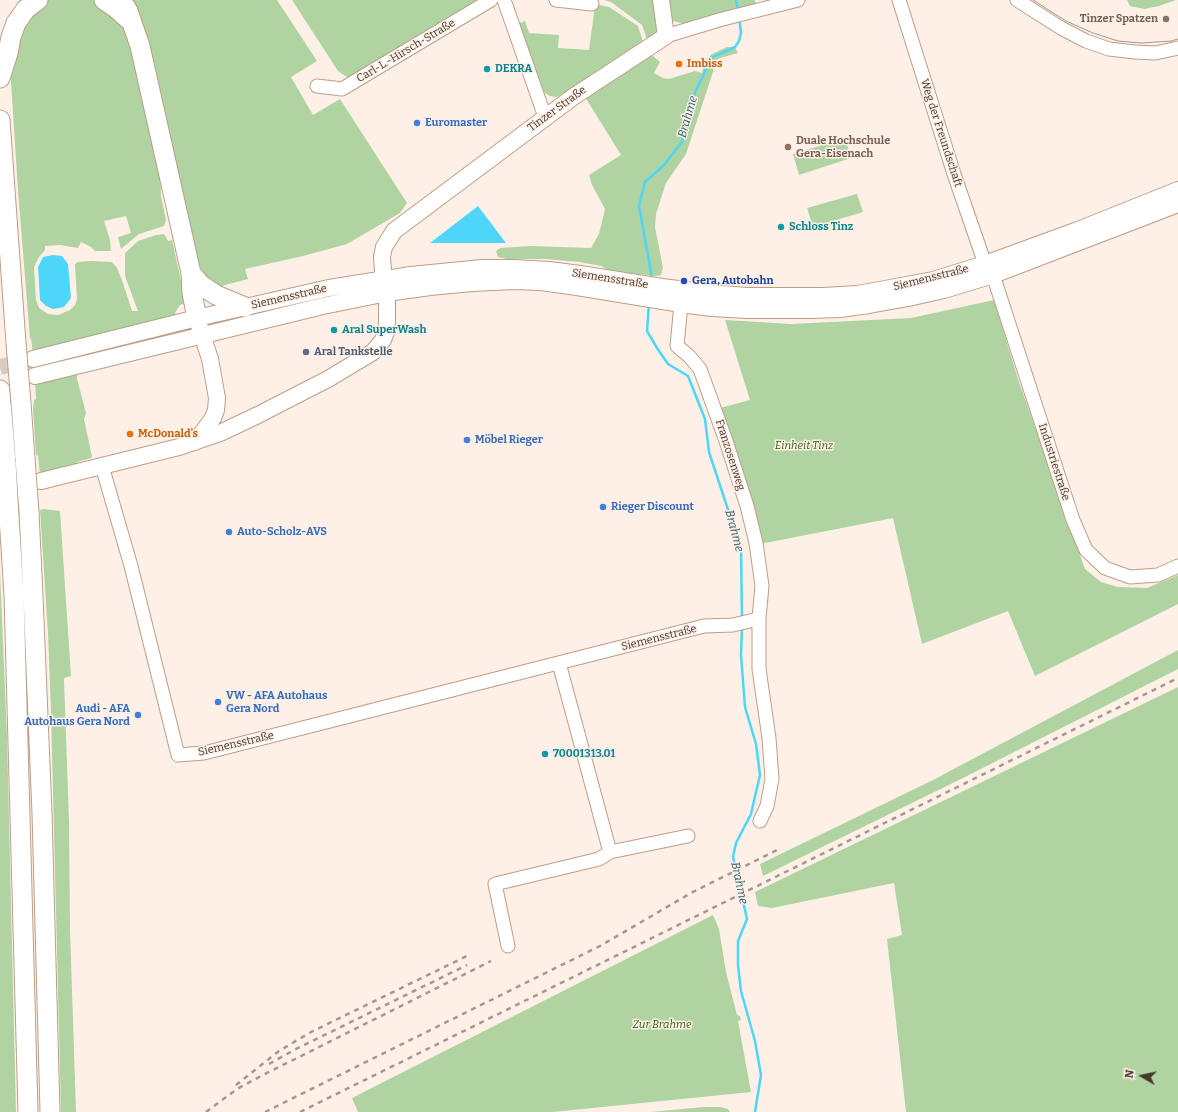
<!DOCTYPE html>
<html>
<head>
<meta charset="utf-8">
<style>
	body { margin:0 }
	#map { position:relative; width:1178px; height:1112px; overflow:hidden; background:#fef0e7; font-family:Bitter,serif }
	canvas { display:block }
	.north { position:absolute; left:1122px; top:1056px; width:40px; height:40px; -webkit-text-stroke:3px #fef0e7; paint-order:stroke; rotate:279deg; font-size:11px; font-weight:700; line-height:16px; text-align:center; color:#45372e }
	.north::after { content:''; display:block; margin:auto; width:14px; height:18px; background:#45372e; clip-path:polygon(50% 0,100% 100%,50% 72%,0 100%) }
</style>
</head>
<body>
<div id="map">
<canvas width="1178" height="1112"></canvas>
<div class="north">N</div>
</div>
<script>
const ctx = document.querySelector('canvas').getContext('2d');
ctx.lineJoin = 'round';
function fill(path, color) {
  ctx.fillStyle = color;
  ctx.fill(path, 'evenodd');
}
function shape(rows) {
  const path = new Path2D();
  for (const r of rows) {
    path.moveTo(r[0], r[1]);
    for (let i = 2; i < r.length; i += 2) path.lineTo(r[i], r[i + 1]);
  }
  return path;
}
function stroke(path, color, width, dash) {
  ctx.strokeStyle = color;
  ctx.lineWidth = width;
  ctx.lineCap = dash ? 'butt' : 'round';
  ctx.setLineDash(dash || []);
  ctx.stroke(path);
}
function drawText(font, color, halo, rows, align = 'center') {
  ctx.font = font + ' Bitter,serif';
  ctx.lineWidth = 3;
  ctx.setLineDash([]);
  ctx.textBaseline = 'middle';
  ctx.strokeStyle = halo;
  ctx.fillStyle = color;
  for (const [text, x, y, turn = 0] of rows) {
    ctx.save();
    ctx.translate(x, y);
    ctx.rotate((+turn || 0) * Math.PI / 180);
    ctx.textAlign = isNaN(turn) ? turn : align;
    if (halo) ctx.strokeText(text, 0, 0);
    ctx.fillText(text, 0, 0);
    ctx.restore();
  }
}
fill(shape([
	[48,0,96,0,110,8,130,35,160,163,161,196,166,220,164,226,139,234,121,249,118,237,131,233,126,216,104,221,110,240,111,251,95,251,91,247,81,242,78,248,60,245,45,246,45,250,39,257,34,267,36,300,39,308,48,314,58,315,70,310,75,305,77,299,75,264,78,262,91,261,112,262,117,268,122,280,132,311,138,311,125,276,125,253,138,241,156,235,164,234,168,241,172,240,186,303,180,305,175,313,176,318,33,354,31,338,30,339,18,190,10,66,19,27,45,1],
	[127,0,277,0,317,61,291,77,313,115,340,99,407,203,400,213,347,244,303,256,245,269,248,279,225,285,217,288,200,274],
	[292,0,478,0,353,76,347,77,338,71],
	[604,0,655,0,658,29,656,35,648,42,642,25,611,2],
	[667,0,755,0,756,5,720,13,692,23,685,24,673,21,668,11],
	[1127,0,1176,0,1159,6,1144,9,1130,6],
	[599,5,609,7,638,26,644,45,603,71,561,95,556,97,550,96,545,93,539,85,519,23,525,21,529,33,559,35,558,48,589,50,595,6],
	[727,47,735,47,738,53,720,58,714,62,713,72,686,154,666,183,656,214,655,227,663,268,661,275,656,276,610,271,601,266,579,262,546,259,507,259,498,257,496,251,500,248,530,246,591,248,599,234,605,209,592,185,589,175,621,155,585,97,637,60,653,56,660,62,654,73,663,78,669,79,695,71,702,73,704,62,712,54],
	[845,138,851,158,799,175,793,154],
	[857,194,863,212,813,227,807,208],
	[994,300,1018,379,1085,569,1101,582,1118,587,1147,588,1178,575,1178,604,1035,676,1008,611,922,644,893,518,760,544,720,408,750,400,725,320,791,324,911,318],
	[77,370,77,379,86,413,84,419,92,457,91,458,77,462,78,468,40,477,38,455,36,455,33,409,34,400,36,399,35,381],
	[43,509,60,511,71,676,64,678,69,822,70,929,76,1112,61,1112,51,712,48,634,40,510],
	[0,571,7,737,16,1112,0,1112],
	[1178,650,1178,669,961,779,763,876,760,864,933,780],
	[1178,687,1178,1112,906,1112,887,939,902,935,894,883,772,908,758,906,755,892],
	[713,915,719,929,726,972,737,1015,740,1016,741,1020,738,1021,751,1092,553,1112,358,1112,352,1098],
	[704,1107,720,1107,728,1109,730,1112,650,1112]
]), '#afd3a1');
fill(shape([
	[478,206,506,243,430,243],
	[53,255,62,256,68,264,71,298,64,307,53,309,46,306,40,300,38,267,43,257]
]), '#4dd6f9');
stroke(shape([
	[736,0,738,11],
	[651,279,651,272,639,206,645,182,664,165,682,142,695,92,705,72,708,63,713,57,735,47,739,41,741,33,739,18],
	[649,304,647,331,657,348,668,364,688,376,705,419,709,452,741,549,742,619],
	[742,628,741,655,745,707,756,744,760,775,751,814,736,843,733,857,747,919,738,941,738,965,741,991,755,1041,761,1075,755,1112]
]), '#4dd6f9', 2.5);
stroke(shape([
	[0,367,30,360]
]), '#d9cbc2', 16, [16, 8]);
const minor = shape([
	[504,0,545,117],
	[556,0,592,4],
	[899,0,954,174,985,264],
	[1017,0,1061,28,1086,41,1109,49,1135,52,1155,53,1178,48],
	[666,36,719,20,798,0],
	[317,86,342,89,491,0],
	[993,275,1073,520,1086,550,1105,568,1130,577,1158,575,1178,566],
	[681,304,677,346,689,356,700,369,726,441,747,506,756,543,762,586,759,618,759,669,769,738,772,779,767,806,760,821],
	[102,466,131,566,178,755,204,753,704,626,733,625,754,620,759,618],
	[559,663,610,852,688,836],
	[508,946,495,884,599,859,610,852]
]);
const major = shape([
	[33,359,197,318,329,288,411,275,482,268,514,268,549,270,580,274,662,287,710,293,747,296,823,296,857,294,880,290,933,280,985,264,1078,230,1178,190],
	[35,376,323,306,387,293,430,287,472,283,514,281,541,282,577,287,681,304,712,308,747,310,811,310,840,309,869,305,908,298,944,290,993,275,1178,204],
	[195,442,202,433,213,418,216,410,217,398,210,359,199,325],
	[41,481,179,447,220,433,258,415,328,379,373,352,383,340,386,332,387,321,387,293,383,271,382,257,384,247,394,231,573,97,666,36,661,0]
]);
const highway = shape([
	[104,0,117,9,128,19],
	[121,0,128,11,140,46,191,273,192,293,197,318],
	[0,78,8,53,11,37,16,23,26,9,38,0],
	[0,120,16,343],
	[191,273,201,285,216,295,245,307],
	[0,390,6,463],
	[21,403,25,458],
	[29,512,33,596,42,813,50,1112],
	[9,517,14,595,28,1112]
]);
stroke(minor, '#be9e87', 15);
stroke(major, '#be9e87', 18);
stroke(highway, '#be9e87', 21);
stroke(minor, '#fff', 13);
stroke(major, '#fff', 16);
stroke(highway, '#fff', 19);
stroke(shape([
	[1033,0,1066,21,1093,33,1118,41,1141,43,1171,41,1178,39]
]), '#a6988f', 1);
stroke(shape([
	[269,1064,294,1050,467,965],
	[236,1085,279,1051,311,1032,471,954],
	[206,1112,237,1089,261,1076,491,961],
	[265,1112,600,946,691,893,781,848],
	[300,1112,1178,678]
]), '#a6988f', 2.5, [5, 5]);
const highwayBridge = shape([
	[16,343,21,403],
	[25,458,29,512],
	[6,463,9,517]
]);
stroke(highwayBridge, '#be9e87', 21, []);
stroke(highwayBridge, '#fff', 19);
for (const [x, y, r, color] of [
	[1166,19,4,"#8d6e63"],
	[679,64,4,"#e8710a"],
	[487,69,4,"#0f9aa8"],
	[417,123,4,"#3f7fe0"],
	[788,147,4,"#8d6e63"],
	[781,227,4,"#0f9aa8"],
	[684,281,4,"#1a4fb4"],
	[334,330,4,"#0f9aa8"],
	[306,352,4,"#5c6f8a"],
	[130,434,4,"#e8710a"],
	[467,440,4,"#3f7fe0"],
	[603,507,4,"#3f7fe0"],
	[229,532,4,"#3f7fe0"],
	[218,702,4,"#3f7fe0"],
	[138,715,4,"#3f7fe0"],
	[545,754,4,"#0f9aa8"]
]) {
  const dot = new Path2D();
  dot.arc(x, y, r, 0, 2 * Math.PI);
  ctx.fillStyle = color;
  ctx.fill(dot);
  stroke(dot, '#fef0e7', 1.5);
}
drawText('bold 11px', '#785e54', '#fef0e7', [
	["Tinzer Spatzen",1158,19],
	["Duale Hochschule",796,141,"left"],
	["Gera-Eisenach",796,154,"left"]
], 'right');
drawText('11px', '#45372e', '#fef0e7', [
	["Carl-L.-Hirsch-Straße",406,51,-31],
	["Tinzer Straße",557,109,-36],
	["Weg der Freundschaft",941,133,72],
	["Siemensstraße",931,278,-14],
	["Siemensstraße",610,279,9],
	["Siemensstraße",289,297,-13],
	["Franzosenweg",730,455,72],
	["Industriestraße",1054,462,72],
	["Siemensstraße",659,638,-14],
	["Siemensstraße",236,744,-13]
]);
drawText('bold 11px', '#c56008', '#fef0e7', [
	["Imbiss",687,64],
	["McDonald's",138,434]
], 'left');
drawText('bold 11px', '#0d838f', '#fef0e7', [
	["DEKRA",495,69],
	["Schloss Tinz",789,227],
	["Aral SuperWash",342,330],
	["70001313.01",553,754]
], 'left');
drawText('bold 11px', '#366cbe', '#fef0e7', [
	["Euromaster",425,123],
	["Möbel Rieger",475,440],
	["Rieger Discount",611,507],
	["Auto-Scholz-AVS",237,532],
	["VW - AFA Autohaus",226,696],
	["Gera Nord",226,709],
	["Audi - AFA",130,709,"right"],
	["Autohaus Gera Nord",130,722,"right"]
], 'left');
drawText('bold 11px', '#164399', '#fef0e7', [
	["Gera, Autobahn",692,281]
], 'left');
drawText('bold 11px', '#4e5e75', '#fef0e7', [
	["Aral Tankstelle",314,352]
], 'left');
drawText('italic 11px', '#2f6310', '#fef0e7', [
	["Einheit Tinz",804,446],
	["Zur Brahme",662,1025]
]);
drawText('italic 12px', '#275e6d', '#fef0e7', [
	["Brahme",688,117,-74],
	["Brahme",734,531,75],
	["Brahme",739,883,78]
]);
</script>
</body>
</html>
